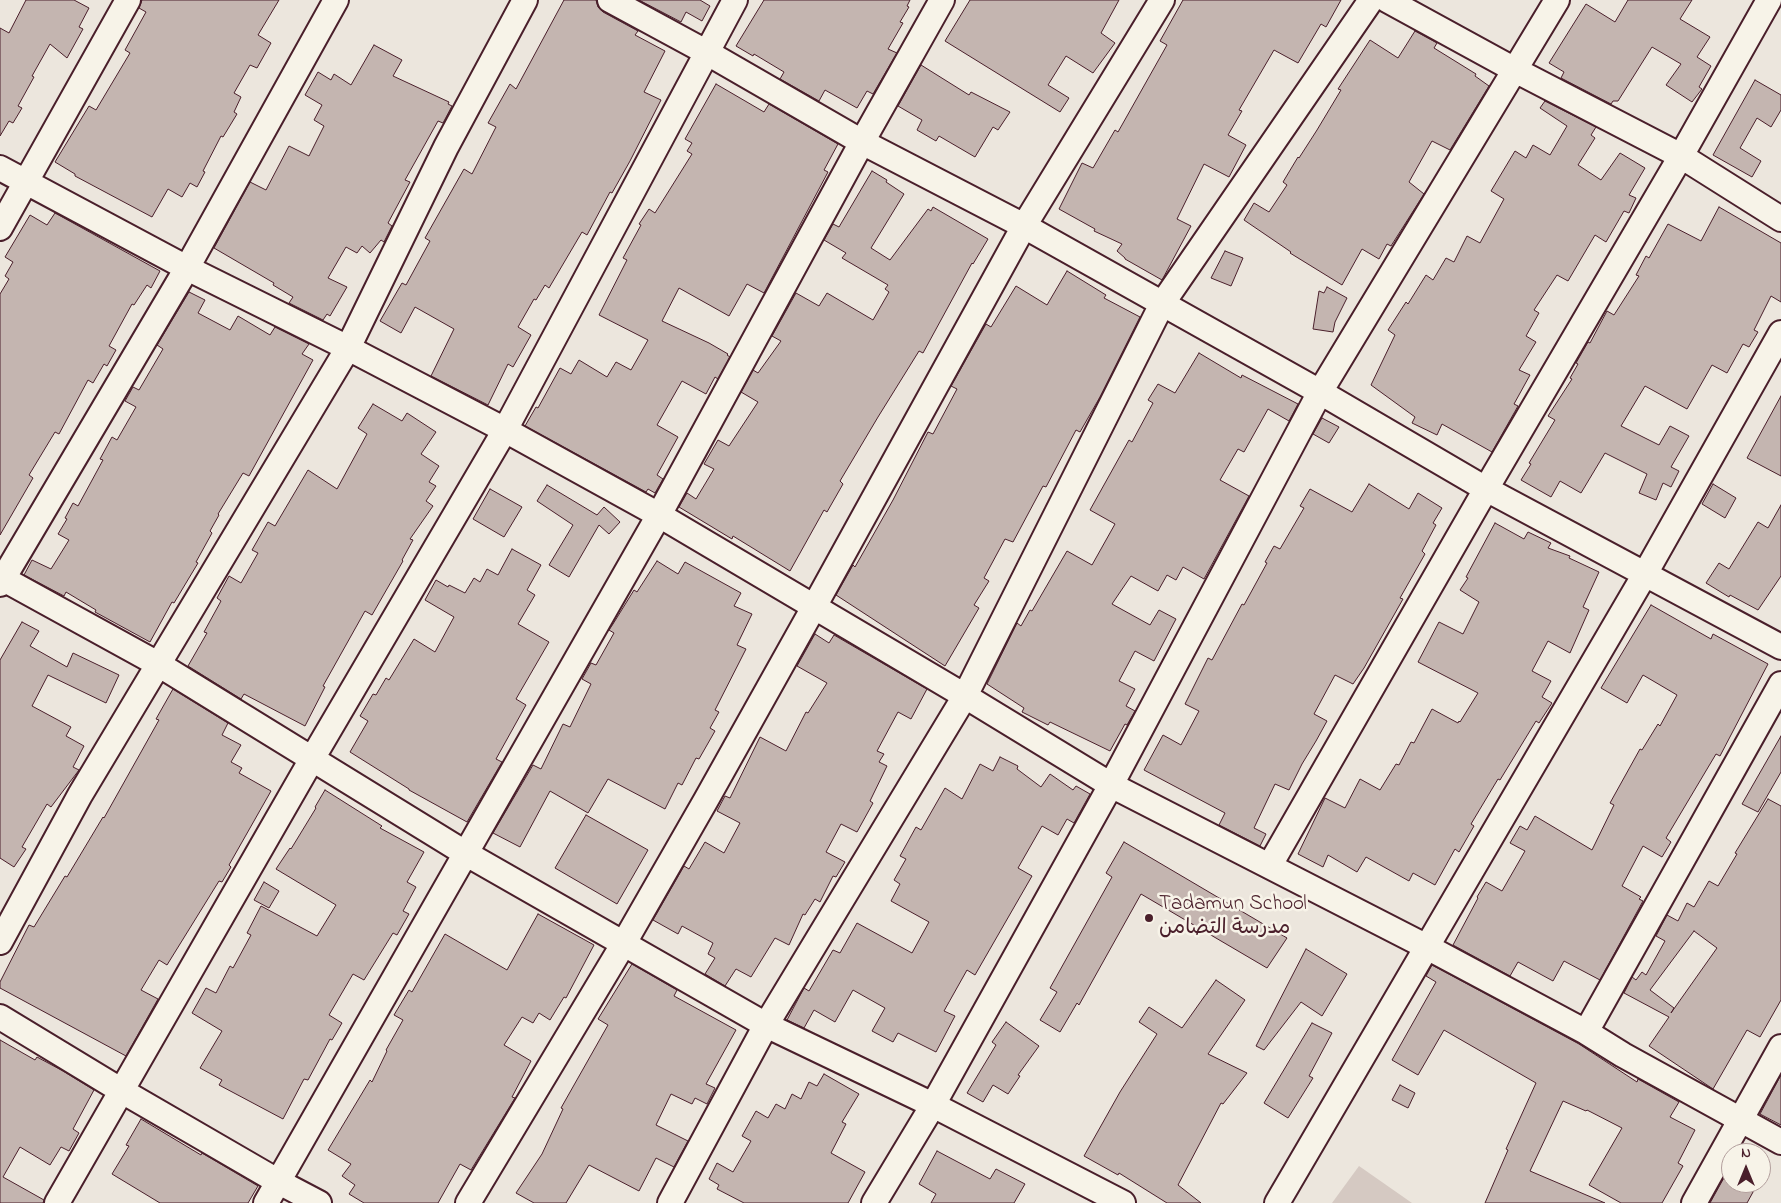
<!DOCTYPE html>
<html>
<head>
<meta charset="utf-8">
<style>
	body { margin:0 }
	#map { position:relative; width:1781px; height:1203px; overflow:hidden; background:#ece6dd; font-family:"Indie Flower",sans-serif }
	canvas { display:block }
	.north { position:absolute; left:1721px; top:1143px; width:50px; height:50px; box-sizing:border-box; background:#f7f3e8; border:1px solid #b29e9c; border-radius:50%; rotate:0deg; font-size:14px; font-weight:700; line-height:20px; text-align:center; color:#4a1f2b }
	.north::after { content:''; display:block; margin:auto; width:18px; height:22px; background:#4a1f2b; clip-path:polygon(50% 0,100% 100%,50% 72%,0 100%) }
</style>
</head>
<body>
<div id="map">
<canvas width="1781" height="1203"></canvas>
<div class="north">N</div>
</div>
<script>
const ctx = document.querySelector('canvas').getContext('2d');
ctx.lineJoin = 'round';
function fill(path, color) {
  ctx.fillStyle = color;
  ctx.fill(path, 'evenodd');
}
function shape(rows) {
  const path = new Path2D();
  for (const r of rows) {
    path.moveTo(r[0], r[1]);
    for (let i = 2; i < r.length; i += 2) path.lineTo(r[i], r[i + 1]);
  }
  return path;
}
function stroke(path, color, width, dash) {
  ctx.strokeStyle = color;
  ctx.lineWidth = width;
  ctx.lineCap = dash ? 'butt' : 'round';
  ctx.setLineDash(dash || []);
  ctx.stroke(path);
}
function drawText(font, color, halo, rows, align = 'center') {
  ctx.font = font + ' "Indie Flower","Playpen Sans Arabic",sans-serif';
  ctx.lineWidth = 5;
  ctx.setLineDash([]);
  ctx.textBaseline = 'middle';
  ctx.strokeStyle = halo;
  ctx.fillStyle = color;
  for (const [text, x, y, turn = 0] of rows) {
    ctx.save();
    ctx.translate(x, y);
    ctx.rotate((+turn || 0) * Math.PI / 180);
    ctx.textAlign = isNaN(turn) ? turn : align;
    if (halo) ctx.strokeText(text, 0, 0);
    ctx.fillText(text, 0, 0);
    ctx.restore();
  }
}
fill(shape([
	[1359,1166,1412,1203,1332,1203]
]), '#d5c9c2');
const building = shape([
	[26,0,74,0,89,8,79,27,83,29,67,58,50,44,32,76,34,77,18,106,22,108,13,123,9,121,0,136,0,28,9,33,26,0],
	[142,0,279,0,258,35,271,43,257,68,250,65,234,93,241,97,234,112,237,114,223,137,221,136,203,171,205,172,197,187,190,183,182,197,168,189,152,217,75,176,75,174,55,162,89,106,96,110,130,53,125,50,146,12,139,8,142,0],
	[564,0,596,0,598,7,603,12,638,31,635,35,665,51,644,92,661,100,630,161,612,193,610,192,587,235,582,232,549,288,545,285,536,300,534,299,518,327,531,335,513,367,508,364,488,405,431,376,454,329,415,307,401,333,380,321,402,283,406,285,430,241,425,238,464,169,472,174,496,127,488,123,510,84,516,89,564,0],
	[639,0,700,0,710,6,702,21,686,12,681,22,639,0],
	[764,0,910,0,907,6,909,7,900,22,903,23,888,49,897,53,873,94,867,91,857,108,825,90,819,101,780,79,784,72,754,54,753,56,736,46,764,0],
	[970,0,1119,0,1101,33,1115,43,1093,73,1066,56,1048,85,1069,98,1060,112,945,41,970,0],
	[1183,0,1341,0,1326,27,1321,24,1298,63,1274,50,1239,110,1242,111,1228,135,1246,145,1229,177,1204,164,1177,219,1191,226,1162,280,1125,259,1125,258,1117,251,1122,244,1094,231,1095,229,1059,209,1082,163,1093,168,1115,130,1118,132,1167,45,1160,41,1183,0],
	[1628,0,1692,0,1680,19,1710,37,1697,57,1711,66,1699,87,1702,89,1692,102,1666,85,1681,64,1652,47,1618,101,1613,101,1611,104,1561,78,1564,72,1549,63,1586,4,1615,22,1628,0],
	[1415,31,1437,43,1434,48,1476,74,1475,76,1489,86,1450,150,1432,141,1409,182,1424,194,1391,246,1387,244,1379,259,1362,249,1342,285,1290,253,1291,252,1244,220,1254,203,1269,212,1287,185,1283,182,1298,157,1299,158,1317,130,1341,90,1338,89,1370,40,1398,58,1415,31],
	[374,45,402,60,393,76,449,102,448,104,452,106,443,123,438,121,405,180,410,182,388,223,392,226,384,242,381,240,370,253,362,246,357,253,346,247,328,278,347,287,330,316,327,314,323,320,289,303,293,297,273,285,274,283,214,248,250,182,266,190,289,146,309,156,324,126,314,120,322,105,305,95,318,72,331,80,334,74,351,85,374,45],
	[921,65,969,95,971,92,1010,112,998,130,993,127,975,157,939,136,936,141,917,130,922,120,898,106,921,65],
	[1755,80,1781,95,1781,110,1771,127,1757,118,1740,148,1761,161,1752,177,1713,155,1755,80],
	[716,84,764,112,769,104,838,144,824,170,828,172,764,293,747,284,729,316,679,288,662,321,709,343,728,354,727,355,730,357,718,379,715,377,706,394,682,381,657,425,678,437,657,475,663,479,655,493,648,489,646,492,525,426,536,407,538,408,560,368,571,374,579,360,607,377,616,362,631,370,648,340,599,315,627,260,623,258,641,225,639,224,649,209,655,213,692,154,687,151,692,143,685,139,716,84],
	[1545,101,1596,127,1591,135,1595,138,1578,165,1601,180,1620,153,1645,168,1629,195,1636,198,1629,213,1624,211,1606,242,1595,235,1568,281,1557,275,1534,310,1539,313,1526,336,1536,342,1519,370,1530,375,1514,404,1518,406,1492,452,1442,424,1437,435,1412,423,1415,417,1371,385,1395,335,1388,330,1406,302,1408,304,1426,275,1433,280,1446,258,1454,262,1467,236,1480,243,1504,199,1491,191,1515,151,1526,158,1533,145,1550,155,1567,126,1540,108,1545,101],
	[872,171,887,180,886,182,904,194,871,248,890,260,928,209,931,211,933,207,988,239,973,264,972,263,923,353,919,351,878,417,840,481,843,484,827,512,824,510,790,571,733,536,732,539,679,507,687,493,696,499,714,469,704,464,718,440,729,446,758,402,741,392,753,370,758,373,781,341,772,336,796,293,819,306,827,293,873,320,889,292,885,289,888,285,842,258,846,253,824,240,833,224,839,227,872,171],
	[1719,207,1781,243,1781,302,1771,296,1754,330,1758,332,1749,347,1743,344,1727,373,1712,365,1687,409,1645,386,1621,426,1659,445,1670,426,1689,436,1671,467,1679,471,1671,487,1663,483,1656,500,1639,493,1647,474,1605,453,1581,493,1560,481,1551,497,1521,480,1531,464,1529,463,1555,420,1548,416,1572,379,1570,378,1578,364,1576,363,1588,342,1590,343,1607,311,1614,315,1639,276,1636,275,1646,256,1649,258,1668,224,1701,241,1719,207],
	[55,213,160,271,151,288,147,285,134,305,132,304,109,346,116,350,107,366,104,364,93,383,88,380,59,434,55,432,29,475,33,478,0,535,0,294,9,279,5,276,13,262,5,257,30,215,47,225,55,213],
	[1225,251,1243,258,1231,286,1211,278,1225,251],
	[1067,271,1106,295,1104,298,1140,317,1100,397,1080,432,1076,430,1046,487,1043,486,1013,542,1005,539,984,578,989,581,974,605,979,608,945,666,836,595,853,565,855,567,893,500,928,432,933,434,957,389,951,386,986,324,991,327,1016,286,1047,305,1067,271],
	[1327,287,1347,298,1335,322,1333,332,1313,329,1319,291,1324,293,1327,287],
	[189,292,205,300,198,313,230,330,238,316,270,335,275,327,309,344,302,354,313,360,249,476,243,473,218,514,219,515,210,531,212,533,196,562,198,563,174,603,172,602,150,642,95,612,96,610,66,592,64,596,24,575,32,560,51,569,69,540,58,534,67,519,65,518,73,503,78,506,103,460,100,459,112,437,117,440,136,407,125,401,133,387,139,390,163,349,157,345,189,292],
	[1199,353,1241,378,1242,375,1298,404,1289,421,1268,409,1244,452,1238,449,1220,480,1249,496,1204,579,1183,567,1176,580,1167,575,1158,591,1131,576,1112,604,1150,625,1159,610,1176,619,1154,661,1135,651,1119,681,1135,689,1126,706,1135,711,1127,725,1125,724,1110,751,1050,722,1048,725,1022,712,1024,708,987,684,1017,623,1021,626,1030,610,1032,611,1067,551,1092,565,1115,524,1090,510,1129,440,1132,442,1153,403,1148,400,1158,384,1175,393,1199,353],
	[1781,396,1781,476,1747,458,1781,396],
	[373,404,402,421,407,413,436,432,421,454,439,466,429,482,436,486,426,501,433,506,410,539,413,540,402,560,403,561,372,615,365,611,323,686,325,687,305,726,244,694,241,699,188,666,207,633,204,632,221,601,217,598,229,576,241,583,258,553,252,550,268,522,275,526,308,470,337,489,367,434,358,428,373,404],
	[1322,418,1339,427,1329,443,1313,434,1322,418],
	[1369,484,1409,509,1418,493,1442,508,1433,523,1436,525,1422,551,1425,554,1400,598,1403,599,1364,668,1353,684,1335,675,1314,714,1327,721,1316,741,1302,764,1289,790,1275,784,1254,828,1266,834,1260,846,1219,825,1225,813,1144,770,1163,735,1181,745,1199,711,1185,704,1208,658,1212,660,1242,604,1244,605,1267,563,1265,562,1274,546,1280,549,1304,508,1300,506,1310,489,1352,512,1369,484],
	[1713,484,1736,498,1725,518,1702,504,1713,484],
	[547,485,597,515,604,507,620,522,609,534,599,525,569,577,549,565,573,525,537,501,547,485],
	[490,489,522,507,504,537,473,519,490,489],
	[1781,505,1781,576,1758,610,1730,595,1729,597,1706,583,1719,563,1729,569,1758,522,1768,528,1781,505],
	[1495,523,1524,539,1528,532,1551,543,1548,548,1570,556,1569,558,1599,572,1583,607,1589,610,1570,653,1548,641,1532,671,1551,681,1542,697,1552,703,1539,723,1536,721,1500,780,1498,779,1471,824,1474,826,1459,852,1455,849,1435,885,1413,873,1409,881,1366,857,1357,872,1328,855,1323,867,1298,854,1325,798,1345,808,1360,779,1380,790,1396,764,1399,765,1411,742,1414,743,1432,709,1458,723,1459,721,1460,722,1478,693,1418,662,1439,622,1463,634,1479,602,1460,590,1468,578,1466,577,1495,523],
	[512,549,541,565,527,590,535,595,518,624,549,642,516,699,526,705,496,759,502,762,467,822,409,790,409,789,350,752,368,721,360,716,373,694,376,695,386,678,389,680,414,639,435,652,454,617,425,600,436,580,448,587,449,585,465,593,474,578,480,582,487,569,498,575,512,549],
	[657,561,678,574,685,562,741,593,734,606,752,614,737,645,746,649,715,710,719,712,710,728,715,731,699,759,696,758,682,785,678,783,665,809,608,779,588,813,550,791,520,847,493,833,533,765,541,769,563,724,570,727,591,684,582,679,591,663,596,665,614,633,609,630,613,624,634,590,637,592,657,561],
	[1651,605,1711,639,1713,634,1768,664,1720,756,1716,754,1666,838,1671,842,1662,857,1643,846,1622,886,1641,897,1639,899,1643,901,1600,980,1564,961,1553,981,1518,962,1510,976,1453,945,1478,898,1477,897,1486,882,1502,891,1525,851,1510,843,1520,826,1527,830,1535,816,1592,850,1614,805,1610,803,1640,749,1642,750,1658,724,1660,726,1677,695,1643,675,1627,703,1601,688,1651,605],
	[22,622,39,631,30,646,67,667,73,653,119,675,106,703,48,675,32,706,71,727,66,736,84,746,73,767,79,770,51,807,47,804,22,847,26,849,14,867,0,858,0,660,22,622],
	[815,634,829,643,834,635,927,689,911,719,898,712,877,751,884,754,879,762,887,766,870,801,873,803,857,832,841,824,826,852,845,862,836,877,833,876,820,902,815,899,805,915,803,914,789,945,775,938,751,977,736,969,725,986,705,974,715,958,708,954,713,943,682,926,678,934,653,920,684,866,689,869,705,842,724,853,740,823,717,811,725,796,730,798,760,737,786,751,806,712,808,713,827,683,797,666,815,634],
	[173,689,228,723,222,735,241,745,231,762,242,768,239,773,271,791,229,865,231,867,222,882,219,881,167,965,159,960,141,990,158,999,126,1056,0,988,0,982,29,925,34,927,65,876,67,877,103,817,104,818,159,720,156,719,173,689],
	[1781,736,1781,772,1758,812,1742,804,1781,736],
	[1000,757,1018,766,1017,769,1041,787,1050,774,1073,790,1076,786,1090,794,1074,823,1067,819,1058,835,1042,826,1018,868,1032,876,975,975,967,970,944,1011,955,1016,936,1052,898,1033,893,1042,872,1031,885,1008,853,990,835,1022,814,1010,804,1028,787,1020,804,988,809,991,833,950,840,953,857,923,912,953,929,922,891,901,900,884,894,880,906,859,900,856,916,827,921,830,945,788,962,799,980,764,993,771,1000,757],
	[325,790,382,826,380,828,424,852,407,882,416,887,403,911,409,914,397,935,393,933,364,980,353,974,329,1015,342,1023,332,1040,330,1039,308,1080,304,1079,283,1119,219,1085,222,1080,200,1068,222,1031,192,1013,206,988,216,993,230,966,233,968,251,935,247,933,261,906,317,936,336,905,276,869,290,848,291,849,316,808,315,807,325,790],
	[1768,799,1781,806,1781,1000,1760,1037,1747,1030,1713,1089,1649,1046,1669,1017,1624,993,1632,977,1636,980,1642,972,1646,975,1665,941,1656,936,1667,915,1678,921,1687,903,1694,907,1709,881,1718,886,1737,854,1735,853,1768,799],
	[1694,931,1717,948,1671,1013,1674,1008,1650,990,1694,931],
	[586,815,648,850,617,904,555,868,586,815],
	[1124,842,1287,938,1267,968,1141,894,1079,1005,1077,1003,1060,1032,1040,1020,1057,992,1050,988,1112,877,1106,873,1124,842],
	[264,882,279,891,269,908,254,900,264,882],
	[538,914,594,945,566,998,564,997,550,1020,539,1013,533,1023,522,1017,504,1045,531,1061,512,1097,515,1098,471,1170,460,1164,438,1203,364,1203,349,1194,355,1185,342,1176,351,1164,328,1150,370,1080,372,1082,387,1051,386,1050,403,1020,394,1015,409,990,412,992,445,934,507,970,538,914],
	[1306,949,1347,974,1322,1016,1301,1002,1264,1050,1256,1046,1306,949],
	[632,964,677,990,674,996,736,1030,706,1084,715,1088,707,1104,695,1098,692,1104,671,1094,656,1125,688,1141,674,1167,656,1158,639,1191,589,1165,566,1203,534,1203,516,1193,542,1154,563,1109,561,1108,608,1025,598,1019,632,964],
	[1432,965,1579,1044,1637,1082,1638,1079,1679,1102,1670,1117,1695,1130,1678,1163,1683,1166,1662,1203,1621,1203,1589,1185,1622,1128,1587,1110,1586,1111,1563,1101,1530,1171,1605,1203,1485,1203,1508,1150,1506,1149,1536,1083,1444,1030,1418,1075,1392,1060,1436,982,1426,976,1432,965],
	[1216,980,1245,1000,1208,1054,1247,1073,1223,1104,1221,1103,1178,1185,1201,1203,1167,1203,1119,1173,1118,1175,1084,1156,1120,1092,1157,1034,1139,1022,1149,1007,1182,1028,1216,980],
	[1006,1022,1039,1046,1018,1075,1020,1076,1008,1094,993,1085,983,1102,967,1093,996,1045,992,1042,1006,1022],
	[1312,1023,1332,1033,1309,1076,1313,1078,1288,1118,1264,1103,1312,1023],
	[0,1040,35,1060,37,1057,63,1071,94,1090,73,1129,79,1133,69,1151,61,1147,50,1165,20,1147,3,1177,44,1200,43,1203,0,1203,0,1040],
	[824,1074,859,1094,842,1122,846,1124,831,1153,865,1172,848,1203,744,1203,717,1189,719,1185,709,1179,717,1163,733,1172,751,1141,742,1136,756,1111,768,1118,776,1104,785,1109,792,1094,801,1099,809,1082,817,1086,824,1074],
	[1781,1075,1781,1125,1760,1114,1781,1075],
	[1400,1085,1415,1093,1408,1108,1392,1100,1400,1085],
	[141,1119,201,1155,202,1153,258,1186,248,1203,160,1203,112,1174,129,1146,126,1145,141,1119],
	[937,1151,990,1179,996,1169,1025,1184,1014,1203,931,1203,936,1194,919,1184,937,1151],
	[1731,1165,1731,1183,1758,1183,1747,1203,1710,1203,1731,1165]
]);
fill(building, '#c4b5b0');
stroke(building, '#4a1f2b', 1);
const minor = shape([
	[610,0,706,52,862,142,1024,226,1320,392,1486,489,1781,647],
	[1387,0,1515,70,1681,156,1781,219],
	[0,168,187,268,348,348,505,430,659,515,965,696,1111,785,1427,947,1586,1032,1623,1055,1781,1142],
	[0,228,128,0],
	[0,577,158,664,465,853,766,1025,933,1105,1123,1203],
	[0,584,187,268,336,0],
	[1270,865,1486,489,1681,156,1769,0],
	[0,942,80,795,348,348,446,147,525,0],
	[0,1017,122,1091,279,1182,319,1203],
	[1586,1032,1781,684],
	[57,1203,312,759,505,430,735,0],
	[266,1203,659,515,862,142,942,0],
	[468,1203,624,943,706,800,814,607,1024,226,1162,0],
	[670,1203,766,1025,965,696,1162,304,1371,0],
	[874,1203,933,1105,1111,785,1320,392,1557,0],
	[1277,1203,1645,574,1781,333],
	[1694,1203,1781,1047]
]);
stroke(minor, '#4a1f2b', 28);
stroke(minor, '#f7f3e8', 24);
for (const [x, y, r, color] of [
	[1149,918,5,"#4a1f2b"]
]) {
  const dot = new Path2D();
  dot.arc(x, y, r, 0, 2 * Math.PI);
  ctx.fillStyle = color;
  ctx.fill(dot);
  stroke(dot, '#f7f3e8', 2);
}
drawText('21px', '#4a1f2b', '#f7f3e8', [
	["Tadamun School",1159,906],
	["مدرسة التضامن",1159,930]
], 'left');
</script>
</body>
</html>
